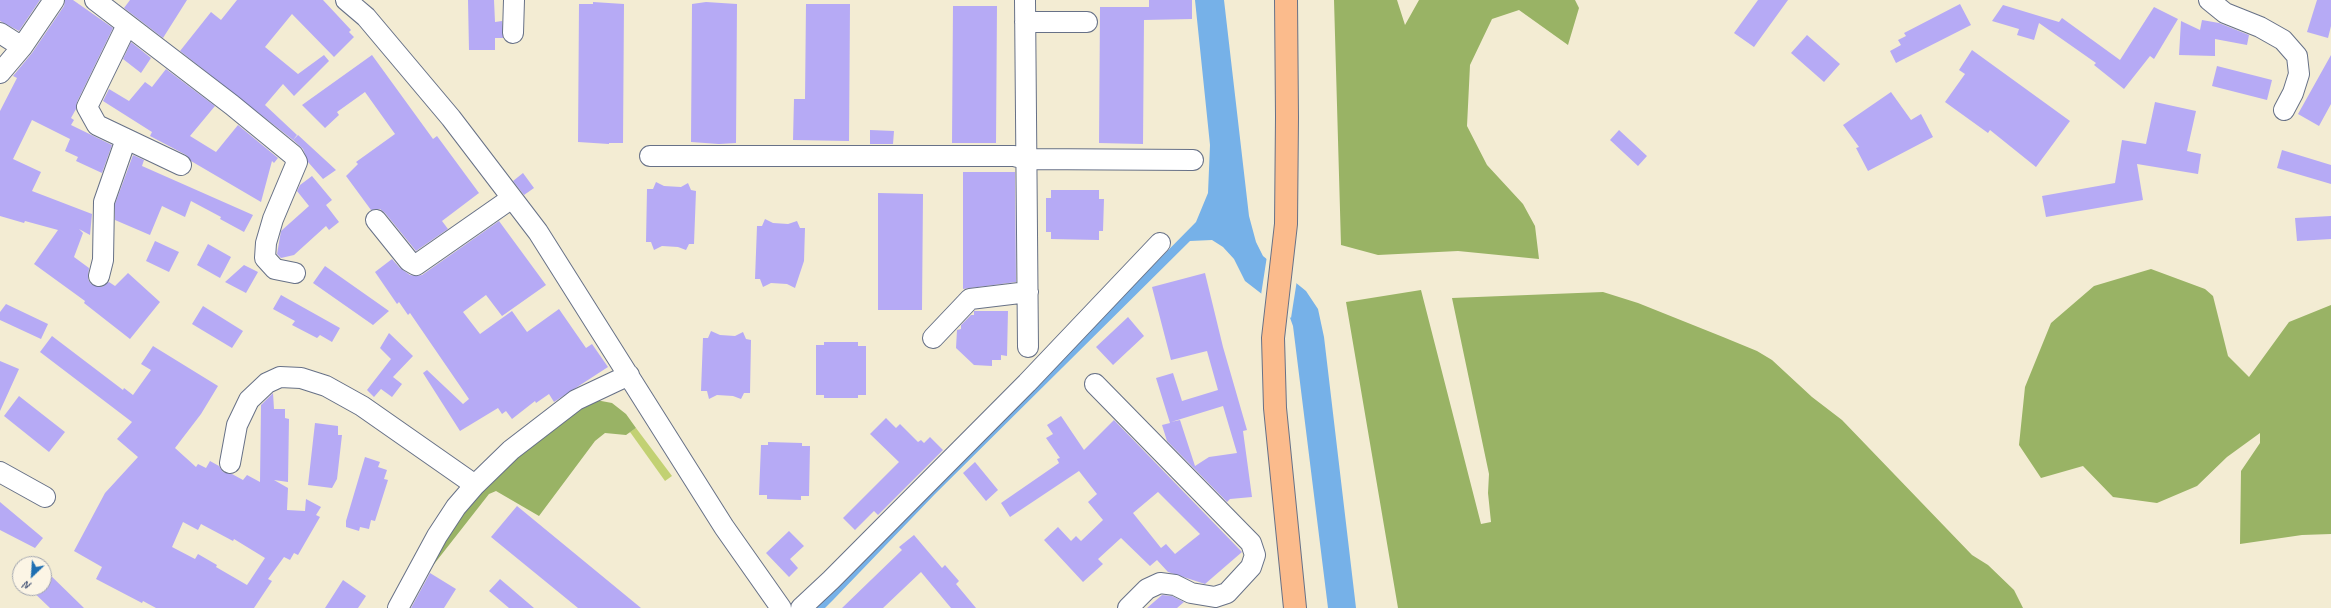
<!DOCTYPE html>
<html>
<head>
<meta charset="utf-8">
<style>
	body { margin:0 }
	#map { position:relative; width:2331px; height:608px; overflow:hidden; background:#f3ecd3; font-family:Caveat,sans-serif }
	canvas { display:block }
	.north { position:absolute; left:12px; top:556px; width:40px; height:40px; box-sizing:border-box; background:#fcf5e5; border:1px solid #a2a6af; border-radius:50%; rotate:205deg; font-size:11px; font-weight:700; line-height:16px; text-align:center; color:#1b2f5e }
	.north::after { content:''; display:block; margin:auto; width:14px; height:18px; background:#1f6fb2; clip-path:polygon(50% 0,100% 100%,50% 72%,0 100%) }
</style>
</head>
<body>
<div id="map">
<canvas width="2331" height="608"></canvas>
<div class="north">N</div>
</div>
<script>
const ctx = document.querySelector('canvas').getContext('2d');
ctx.lineJoin = 'round';
function fill(path, color) {
  ctx.fillStyle = color;
  ctx.fill(path, 'evenodd');
}
function shape(rows) {
  const path = new Path2D();
  for (const r of rows) {
    path.moveTo(r[0], r[1]);
    for (let i = 2; i < r.length; i += 2) path.lineTo(r[i], r[i + 1]);
  }
  return path;
}
function stroke(path, color, width, dash) {
  ctx.strokeStyle = color;
  ctx.lineWidth = width;
  ctx.lineCap = dash ? 'butt' : 'round';
  ctx.setLineDash(dash || []);
  ctx.stroke(path);
}
fill(shape([
	[636,428,672,476,665,481,630,432]
]), '#c2d173');
fill(shape([
	[1334,0,1397,0,1405,25,1419,0,1575,0,1579,8,1568,45,1519,10,1492,19,1470,65,1467,126,1487,165,1523,204,1535,226,1539,259,1458,251,1378,255,1341,245],
	[2151,269,2205,289,2213,296,2228,356,2249,377,2289,322,2331,305,2331,534,2302,535,2240,544,2241,471,2260,443,2260,433,2227,457,2197,486,2157,503,2113,497,2083,466,2041,478,2019,445,2025,387,2051,323,2094,286],
	[1421,290,1481,524,1491,522,1488,493,1489,474,1452,298,1603,292,1638,303,1723,337,1757,351,1772,360,1812,397,1842,420,1972,555,1988,565,2014,590,2023,608,1398,608,1346,302],
	[596,400,612,403,626,414,636,428,626,435,605,433,595,441,539,516,496,491,489,494,431,568,443,536,491,478,583,404]
]), '#99b365');
fill(shape([
	[1195,0,1224,0,1249,216,1256,242,1263,256,1306,291,1318,309,1324,337,1356,608,1328,608,1293,326,1289,315,1245,281,1234,259,1223,247,1212,240,1190,241,935,494,833,600,825,608,815,608,1196,222,1208,193,1210,145]
]), '#76b1e8');
fill(shape([
	[1267,256,1297,280,1291,318,1261,295]
]), '#f3ecd3');
fill(shape([
	[0,0,40,0,19,31,0,21],
	[65,0,73,0,113,28,77,102,76,109,71,118,74,120,71,125,112,145,102,173,76,161,78,157,65,151,70,139,32,120,13,159,41,172,32,191,92,214,90,235,79,229,83,233,74,257,89,268,88,279,91,284,102,287,109,282,115,286,128,273,160,302,130,339,84,303,85,301,34,264,58,230,25,221,24,223,0,216,0,111,17,78,13,76,32,53,64,6],
	[130,0,187,0,163,38,124,8],
	[237,0,323,0,351,30,349,32,354,37,334,57,292,14,265,47,298,74,324,55,329,61,294,96,283,84,265,105,297,135,293,140,180,51,211,12,221,20],
	[468,0,494,0,495,22,502,21,503,38,495,38,495,50,469,50],
	[1149,0,1192,0,1192,19,1144,20,1143,144,1099,143,1100,7,1149,7],
	[1758,0,1788,0,1754,47,1734,33],
	[2317,0,2331,0,2331,26,2328,38,2307,32],
	[593,2,624,4,623,143,609,143,609,144,578,142,579,4,593,4],
	[706,2,737,4,736,143,719,144,691,142,692,4],
	[806,4,850,4,849,141,793,140,794,99,805,99],
	[1960,4,1971,25,1896,63,1890,51,1901,45,1898,40,1906,36,1904,33],
	[2003,5,2059,22,2062,18,2120,60,2154,7,2178,19,2154,59,2150,56,2124,89,2094,65,2096,63,2039,23,2034,40,2017,35,2019,29,1992,21],
	[953,6,997,6,996,143,952,143],
	[2202,20,2219,23,2249,35,2247,45,2215,39,2215,56,2179,55,2181,21,2200,30],
	[1807,35,1840,64,1824,82,1791,53],
	[131,42,151,58,141,73,123,59],
	[1972,50,2070,121,2036,167,1990,130,1988,133,1945,102,1965,74,1959,70],
	[372,55,433,139,437,136,479,193,442,221,448,229,416,251,385,213,380,209,371,210,346,176,358,164,356,162,395,134,365,92,337,112,339,115,325,128,302,105],
	[2331,55,2331,104,2319,126,2298,114],
	[2217,66,2272,80,2267,100,2212,86],
	[166,69,215,106,190,136,216,152,238,125,278,158,274,163,272,161,261,202,191,161,186,155,150,136,152,132,103,101,109,89,129,101,145,82,152,87],
	[1891,92,1911,120,1921,114,1933,137,1868,171,1856,148,1859,147,1843,125],
	[2155,102,2196,111,2187,151,2201,154,2198,174,2137,164,2143,200,2046,217,2042,196,2115,183,2122,140,2146,144],
	[870,130,894,131,893,144,870,144],
	[1619,130,1647,156,1638,166,1610,140],
	[298,135,336,170,323,179,308,162,303,149,293,140],
	[2282,150,2331,165,2331,184,2277,168],
	[133,155,144,160,142,166,253,215,244,232,220,219,221,217,191,201,185,217,162,206,150,235,115,220,115,204],
	[963,172,1015,172,1016,282,963,289],
	[523,173,534,188,524,195,513,181],
	[312,176,332,200,326,205,339,222,329,230,326,226,294,255,281,258,277,254,281,231,309,206,297,191,300,185],
	[656,182,664,186,681,187,688,183,691,190,696,191,694,244,689,244,686,250,678,247,662,246,654,250,651,242,646,242,647,189,653,189],
	[1051,190,1099,190,1099,199,1104,199,1103,231,1099,231,1099,240,1051,239,1051,232,1046,232,1046,198,1051,198],
	[878,193,923,194,922,310,878,310],
	[2331,216,2331,239,2297,241,2295,218],
	[765,219,773,223,788,224,797,221,800,228,805,228,804,261,795,288,787,284,771,283,763,287,760,279,755,279,757,226,762,226],
	[499,221,546,285,502,316,486,295,463,312,480,334,512,311,527,332,559,309,586,348,592,344,608,367,554,402,549,394,536,403,535,401,512,419,506,411,502,414,498,408,460,431,423,373,427,370,463,404,469,399,410,313,408,315,399,302,397,304,375,272,392,259,400,268,410,275,416,276,422,275],
	[155,241,179,252,169,272,146,261],
	[208,244,231,257,220,278,197,265],
	[244,265,258,272,246,293,225,282],
	[325,266,389,311,373,325,313,283],
	[1205,273,1223,347,1247,430,1243,431,1252,497,1230,499,1227,502,1167,441,1162,425,1170,423,1156,378,1173,373,1182,401,1218,390,1207,351,1171,360,1152,287],
	[1223,406,1237,453,1209,457,1195,466,1180,420,1171,422],
	[281,295,340,328,332,342,320,335,317,338,292,325,295,321,273,309],
	[6,304,48,324,41,339,0,320,0,312],
	[203,306,243,331,232,348,192,324],
	[974,311,1008,311,1007,356,1001,355,1001,360,992,360,992,366,974,365,956,348,957,330,961,329,961,325,971,315,974,315],
	[1128,317,1144,336,1113,365,1096,347],
	[711,331,720,335,735,336,743,332,746,339,751,340,750,393,744,393,741,399,733,396,717,395,709,399,707,391,701,391,703,338,708,338],
	[389,333,413,356,393,377,402,384,392,397,381,389,374,397,367,390,391,359,380,348],
	[52,336,123,390,124,388,133,395,151,370,141,364,153,346,218,386,201,414,175,448,196,467,198,464,206,468,210,461,219,466,223,472,232,474,243,480,247,475,260,482,261,405,273,393,274,409,285,409,285,418,289,419,288,482,274,480,288,488,287,510,305,511,306,499,321,507,316,515,320,517,298,555,294,553,290,560,284,557,268,579,272,581,254,608,156,608,143,601,142,603,96,579,102,567,74,551,105,493,138,457,117,439,132,422,40,352],
	[183,522,198,530,201,524,233,541,234,539,265,558,247,585,216,567,217,565,198,554,195,559,172,547],
	[824,342,858,342,858,346,866,346,866,395,858,395,858,398,824,398,824,395,816,395,816,345,824,345],
	[0,361,19,369,0,411],
	[19,396,65,432,49,452,4,416],
	[1061,416,1084,450,1114,420,1242,552,1205,584,1168,572,1157,560,1150,566,1121,538,1098,559,1103,564,1083,582,1044,540,1058,527,1071,541,1076,536,1081,541,1103,520,1088,502,1097,494,1079,471,1010,517,1001,503,1059,463,1057,459,1060,458,1046,438,1053,434,1047,425],
	[1158,492,1200,534,1175,554,1166,544,1161,548,1133,513],
	[886,418,896,428,900,424,918,442,921,440,924,443,930,437,943,450,878,515,874,511,855,530,843,518,899,462,870,434],
	[315,423,338,426,338,435,342,435,337,479,332,488,308,485],
	[768,442,802,443,802,446,810,446,809,496,801,496,801,500,767,499,767,495,759,495,761,445,768,445],
	[365,457,380,462,378,467,387,470,384,479,388,480,375,521,371,520,369,529,360,527,359,531,346,527,346,521],
	[975,462,998,490,986,501,963,473],
	[0,502,43,538,35,548,0,530],
	[517,506,641,608,578,608,491,537],
	[789,531,804,546,790,559,798,568,789,577,766,553],
	[914,535,942,568,945,565,959,581,956,584,976,608,951,608,921,572,883,608,842,608,902,550,899,547],
	[44,569,84,608,50,608,29,588,44,588],
	[430,573,456,589,444,608,411,608],
	[500,579,534,608,509,608,489,591],
	[343,580,366,596,358,608,325,608],
	[1162,595,1172,596,1184,602,1177,608,1147,608]
]), '#b6aaf5');
const minor = shape([
	[95,0,232,105,293,155,297,162,273,219,266,243,265,258,275,269,295,273],
	[346,0,366,17,451,118,538,232,724,527,781,608],
	[1025,0,1028,347],
	[2209,0,2225,13,2260,27,2283,40,2297,56,2299,74,2293,93,2284,110],
	[1025,22,1087,22],
	[127,25,87,107,97,125,181,165],
	[0,33,22,47],
	[513,33,514,0],
	[0,73,22,47,54,0],
	[650,156,1014,156,1026,159,1193,160],
	[376,220,409,261,416,265,512,198],
	[99,276,103,260,104,202,126,139],
	[933,338,970,299,1028,292],
	[1095,384,1251,543,1255,555,1251,567,1227,593,1215,597,1191,593,1175,585,1160,583,1147,589,1128,608],
	[230,463,237,425,249,400,267,383,280,377,301,378,326,386,362,406,475,485],
	[0,472,45,497],
	[398,608,437,536,456,507,475,485,511,450,576,400,629,375],
	[801,608,831,580,1027,383,1160,243]
]);
const major = shape([
	[1286,0,1287,117,1286,224,1273,338,1275,408,1295,608]
]);
stroke(minor, '#677187', 22);
stroke(major, '#677187', 24);
stroke(minor, '#fff', 20);
stroke(major, '#fbbb8c', 22);
</script>
</body>
</html>
